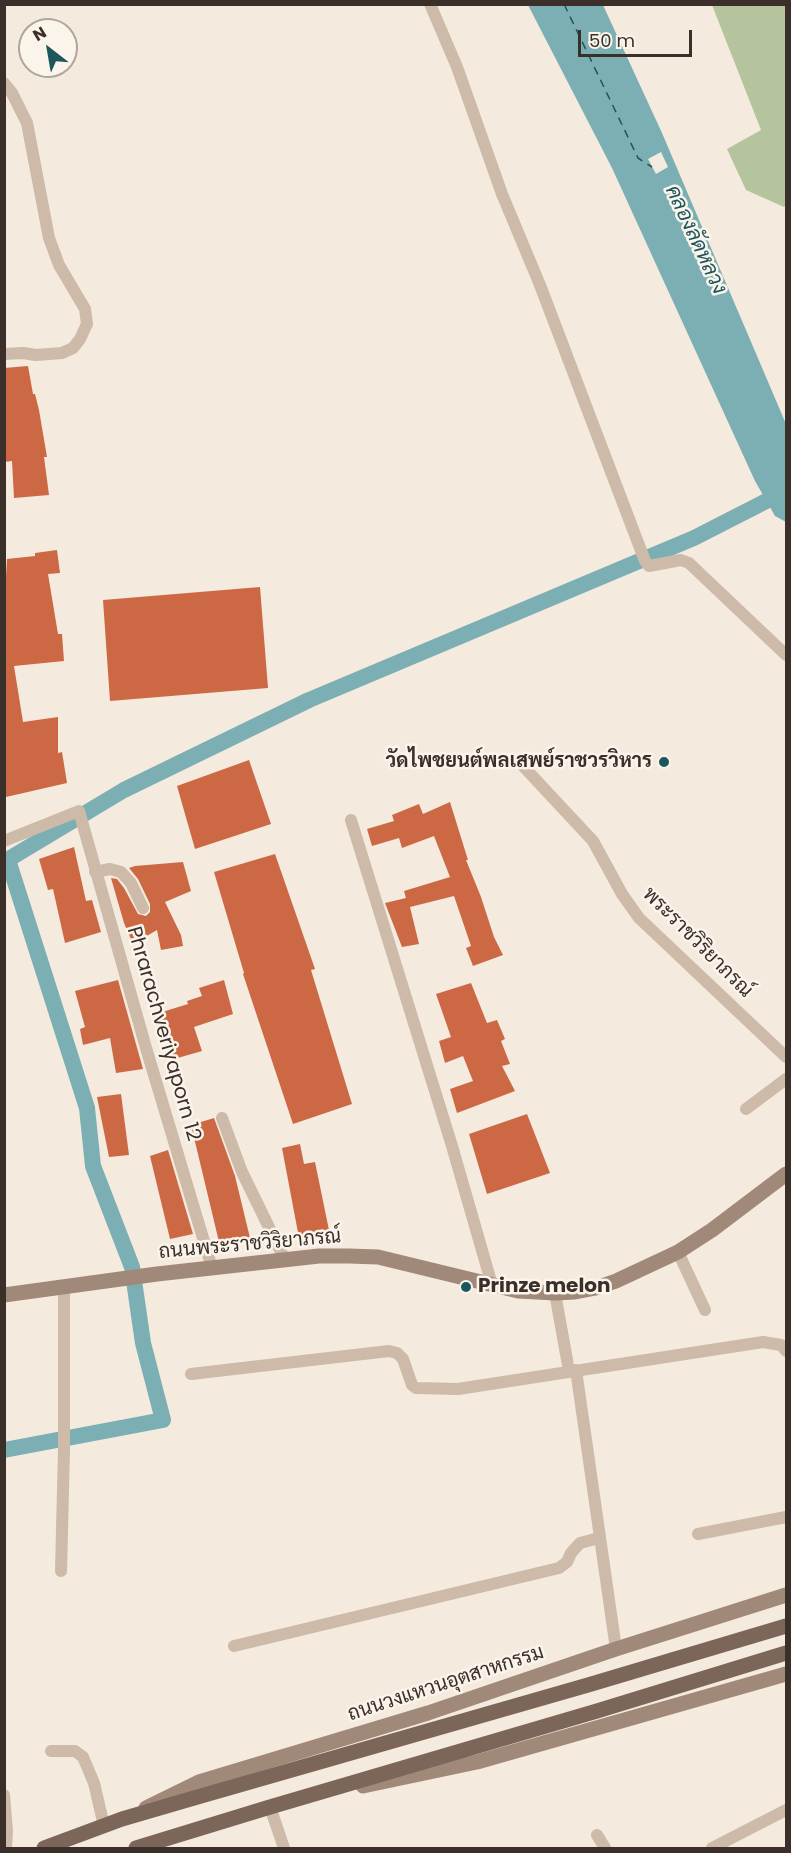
<!DOCTYPE html>
<html>
<head>
<meta charset="utf-8">
<style>
	body { margin:0 }
	#map { position:relative; width:791px; height:1853px; overflow:hidden; background:#f4eade; font-family:Poppins,sans-serif }
	canvas { display:block }
	.frame { position:absolute; inset:0; border:6px solid #3a2f29; pointer-events:none }
	.north { position:absolute; left:18px; top:18px; width:60px; height:60px; box-sizing:border-box; background:#fbf4eb; border:2px solid #aea59d; border-radius:50%; rotate:329deg; font-size:16px; font-weight:700; line-height:24px; text-align:center; color:#3a2f29 }
	.north::after { content:''; display:block; margin:auto; width:21px; height:27px; background:#1c575e; clip-path:polygon(50% 0,100% 100%,50% 72%,0 100%) }
	.scale { position:absolute; left:578px; top:30px; width:114px; height:27px; box-sizing:border-box; border:3px solid #3a2f29; border-top:0; padding-left:8px; font-size:18px; line-height:21px; white-space:nowrap; color:#3a2f29; -webkit-text-stroke:4px #fbf4eb; paint-order:stroke }
</style>
</head>
<body>
<div id="map">
<canvas width="791" height="1853"></canvas>
<div class="frame"></div>
<div class="north">N</div>
<div class="scale">50 m</div>
</div>
<script>
const ctx = document.querySelector('canvas').getContext('2d');
ctx.lineJoin = 'round';
function fill(path, color) {
  ctx.fillStyle = color;
  ctx.fill(path, 'evenodd');
}
function shape(rows) {
  const path = new Path2D();
  for (const r of rows) {
    path.moveTo(r[0], r[1]);
    for (let i = 2; i < r.length; i += 2) path.lineTo(r[i], r[i + 1]);
  }
  return path;
}
function stroke(path, color, width, dash) {
  ctx.strokeStyle = color;
  ctx.lineWidth = width;
  ctx.lineCap = dash ? 'butt' : 'round';
  ctx.setLineDash(dash || []);
  ctx.stroke(path);
}
function drawText(font, color, halo, rows, align = 'center') {
  ctx.font = font + ' Poppins,Sarabun,sans-serif';
  ctx.lineWidth = 5;
  ctx.setLineDash([]);
  ctx.textBaseline = 'middle';
  ctx.strokeStyle = halo;
  ctx.fillStyle = color;
  for (const [text, x, y, turn = 0] of rows) {
    ctx.save();
    ctx.translate(x, y);
    ctx.rotate((+turn || 0) * Math.PI / 180);
    ctx.textAlign = isNaN(turn) ? turn : align;
    if (halo) ctx.strokeText(text, 0, 0);
    ctx.fillText(text, 0, 0);
    ctx.restore();
  }
}
fill(shape([
	[712,5,786,5,786,205,784,207,746,190,727,149,761,130]
]), '#b6c49d');
fill(shape([
	[528,5,603,5,662,133,786,424,786,522,775,516,755,481,612,168]
]), '#7bafb3');
fill(shape([
	[661,152,668,167,656,174,648,159]
]), '#f4eade');
stroke(shape([
	[4,862,124,790,309,700,694,538,784,492],
	[4,1450,163,1420,143,1343,132,1267,93,1166,87,1108,8,860]
]), '#7bafb3', 16);
stroke(shape([
	[564,4,638,158,652,167]
]), '#1c575e', 1.5, [8, 6]);
fill(shape([
	[28,366,33,394,35,394,39,410,47,457,44,457,49,495,14,498,12,461,4,462,4,368],
	[57,550,60,573,48,574,58,634,62,634,64,661,14,666,23,722,58,717,58,753,62,752,67,783,6,797,4,787,4,611,7,559,35,556,35,553],
	[260,587,268,688,110,701,103,600],
	[249,760,271,824,195,849,177,786],
	[450,802,468,860,466,860,481,897,494,937,503,955,473,966,466,948,471,946,454,896,410,907,419,944,402,947,385,903,406,898,404,891,450,877,434,836,402,848,399,838,372,846,367,829,394,821,392,815,419,804,423,814],
	[74,847,86,901,92,900,101,932,65,943,53,889,48,890,39,859],
	[275,854,315,969,311,970,352,1104,293,1124,243,974,244,973,214,872],
	[183,862,191,891,165,902,181,935,183,946,161,950,157,930,133,944,124,923,111,878,117,879,124,888,138,914,146,916,150,912,150,904,138,879,129,868,135,866],
	[118,980,143,1069,116,1073,110,1038,83,1045,80,1029,85,1027,75,991],
	[224,980,233,1014,194,1027,202,1051,174,1059,159,1013,188,1004,187,1001,202,996,199,988],
	[471,983,487,1023,497,1020,505,1039,501,1041,510,1064,502,1066,515,1091,457,1113,450,1089,473,1081,463,1056,445,1063,439,1041,451,1037,436,994],
	[121,1094,129,1155,109,1157,97,1097],
	[527,1114,550,1173,487,1194,469,1134],
	[214,1118,235,1176,250,1238,220,1246,191,1125],
	[300,1144,304,1164,315,1162,330,1235,299,1238,282,1148],
	[168,1150,193,1234,170,1239,150,1156]
]), '#cc6944');
stroke(shape([
	[430,4,457,67,502,194,540,285,645,561,649,566,681,560,689,563,786,655],
	[4,83,12,93,27,123,49,238,59,265,85,309,87,324,80,339,73,348,62,353,36,355,23,353,4,354],
	[523,766,593,841,622,894,639,918,786,1057],
	[351,820,452,1146,492,1285],
	[4,841,79,811,146,1048,212,1268],
	[95,872,110,869,121,872,131,883,143,908],
	[746,1109,786,1079],
	[222,1118,242,1172,285,1260],
	[678,1252,705,1310],
	[555,1293,569,1371],
	[576,1370,616,1649],
	[191,1374,389,1351,397,1353,403,1359,412,1385,416,1388,458,1389,763,1342,781,1345,786,1351],
	[698,1534,786,1517],
	[61,1571,64,1449,64,1287],
	[234,1646,559,1568,567,1562,571,1553,580,1543,599,1538],
	[51,1751,75,1751,83,1757,94,1783,104,1826],
	[4,1795,7,1831,6,1848],
	[270,1807,284,1848],
	[597,1835,605,1848],
	[712,1848,786,1810]
]), '#cdbaa9', 12);
stroke(shape([
	[4,1295,157,1274,319,1256,349,1256,378,1257,518,1291,555,1293,575,1292,596,1288,616,1281,678,1252,712,1230,786,1174],
	[363,1786,477,1762,786,1674],
	[146,1808,199,1782,428,1713,616,1649,786,1595]
]), '#a1897a', 15);
stroke(shape([
	[44,1848,122,1819,194,1798,588,1685,786,1626],
	[136,1848,270,1807,597,1711,786,1653]
]), '#7c6659', 15);
for (const [x, y, r, color] of [
	[664,762,6,"#1c575e"],
	[466,1287,6,"#1c575e"]
]) {
  const dot = new Path2D();
  dot.arc(x, y, r, 0, 2 * Math.PI);
  ctx.fillStyle = color;
  ctx.fill(dot);
  stroke(dot, '#fbf4eb', 2);
}
drawText('bold 20px', '#3a2f29', '#fbf4eb', [
	["วัดไพชยนต์พลเสพย์ราชวรวิหาร",652,762],
	["Prinze melon",478,1287,"left"]
], 'right');
drawText('20px', '#3a2f29', '#fbf4eb', [
	["พระราชวิริยาภรณ์",697,943,45],
	["Phrarachveriyaporn 12",163,1034,74],
	["ถนนพระราชวิริยาภรณ์",250,1245,-5],
	["ถนนวงแหวนอุตสาหกรรม",446,1684,-18]
]);
drawText('italic 21px', '#1c575e', '#fbf4eb', [
	["คลองลัดหลวง",695,240,65]
]);
</script>
</body>
</html>
